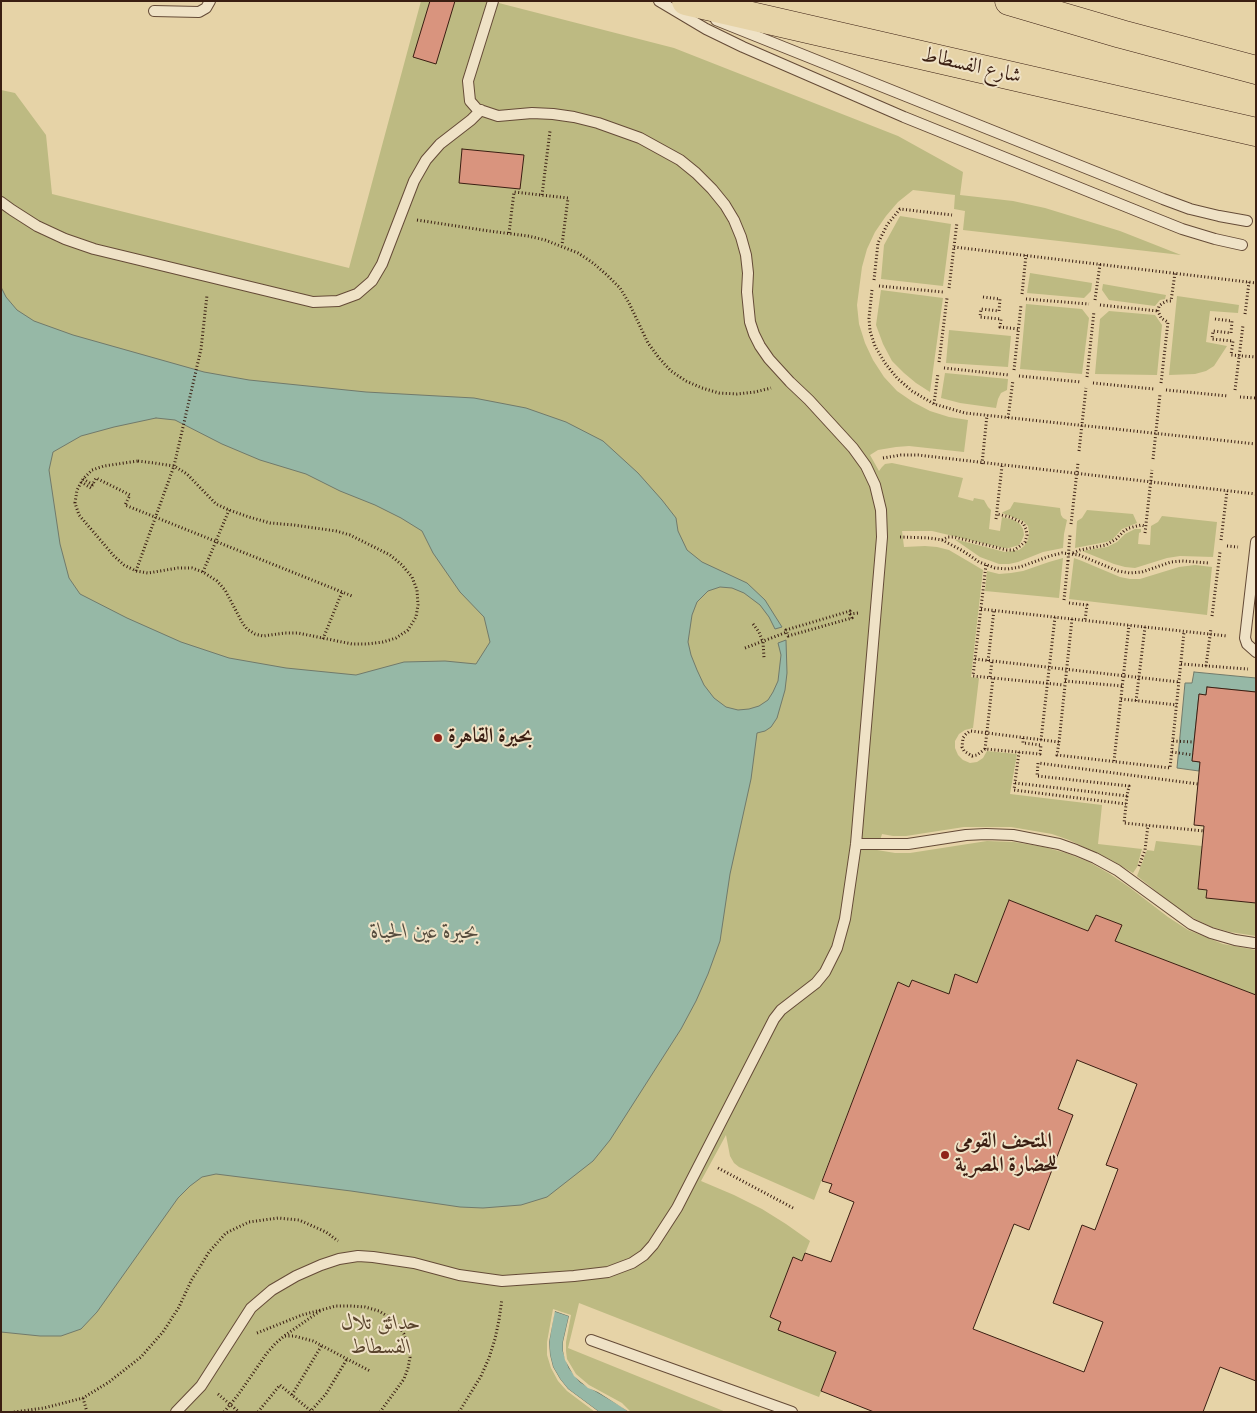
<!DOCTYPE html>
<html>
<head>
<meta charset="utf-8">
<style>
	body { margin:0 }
	#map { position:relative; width:1257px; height:1413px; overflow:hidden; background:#e6d3a7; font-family:"IM FELL DW Pica",serif }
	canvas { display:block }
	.frame { position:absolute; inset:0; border:2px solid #3a1e12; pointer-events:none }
</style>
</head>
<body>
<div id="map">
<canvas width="1257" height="1413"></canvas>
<div class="frame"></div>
</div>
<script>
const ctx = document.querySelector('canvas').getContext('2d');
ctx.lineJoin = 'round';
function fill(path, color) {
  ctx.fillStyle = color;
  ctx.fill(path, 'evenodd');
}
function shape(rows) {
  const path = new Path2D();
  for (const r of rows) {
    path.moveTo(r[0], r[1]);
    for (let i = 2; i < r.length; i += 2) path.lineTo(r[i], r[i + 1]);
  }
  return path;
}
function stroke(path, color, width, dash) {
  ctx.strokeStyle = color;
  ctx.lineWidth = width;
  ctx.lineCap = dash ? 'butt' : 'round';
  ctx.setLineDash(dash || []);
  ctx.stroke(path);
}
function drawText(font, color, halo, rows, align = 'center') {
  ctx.font = font + ' "IM FELL DW Pica",Amiri,serif';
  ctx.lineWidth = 4;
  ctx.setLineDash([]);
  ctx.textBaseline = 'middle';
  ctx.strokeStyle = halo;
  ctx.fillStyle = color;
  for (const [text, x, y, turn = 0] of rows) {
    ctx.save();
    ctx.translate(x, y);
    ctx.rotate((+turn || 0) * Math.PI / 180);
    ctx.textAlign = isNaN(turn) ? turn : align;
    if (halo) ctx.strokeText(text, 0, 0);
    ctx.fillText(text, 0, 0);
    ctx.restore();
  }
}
fill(shape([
	[421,1,491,1,674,48,898,136,963,172,960,195,1013,201,1045,208,1120,231,1181,255,963,230,965,211,954,209,955,195,913,190,898,202,886,216,875,232,867,249,862,267,857,305,859,324,865,343,873,360,884,377,897,391,913,402,930,411,949,417,968,420,964,452,909,446,896,447,878,450,870,455,879,471,882,467,885,464,892,463,963,478,958,497,973,501,974,498,984,500,988,507,991,510,989,529,1000,531,1002,517,1014,520,1020,524,1023,529,1024,535,1022,540,1019,545,1009,548,1004,548,932,531,902,531,904,547,925,546,937,547,949,550,983,570,971,677,979,678,973,728,965,730,959,734,955,741,955,748,958,755,963,760,970,763,977,762,983,758,987,751,1017,754,1010,794,1102,805,1098,844,1142,849,1137,867,1133,873,1111,860,1069,840,1052,834,1011,827,964,827,906,836,893,836,882,834,877,850,895,853,910,853,987,841,1014,842,1044,847,1066,853,1089,862,1110,874,1129,887,1168,917,1188,930,1223,944,1256,950,1256,995,1115,941,1122,925,1096,915,1088,931,1009,900,977,983,955,974,949,994,912,980,909,987,898,983,814,1200,739,1167,734,1163,730,1156,726,1135,701,1181,734,1195,762,1209,786,1224,810,1241,802,1261,793,1258,770,1316,836,1352,819,1397,579,1303,568,1348,726,1412,1,1412,1,90,15,93,46,135,52,194,349,268],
	[900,216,951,224,943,286,881,279,884,245],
	[1030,273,1092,283,1091,291,1084,298,1027,293],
	[1103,284,1166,295,1165,299,1160,300,1155,306,1109,300,1102,290],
	[881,290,943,298,930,392,916,383,904,373,892,361,883,344,876,325],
	[1177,296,1239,305,1238,313,1210,311,1206,342,1227,346,1214,366,1206,371,1195,374,1169,375],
	[1026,304,1082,309,1089,318,1082,374,1020,369],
	[1109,311,1155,315,1162,325,1157,375,1095,374,1100,319],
	[949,330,1011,336,1008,367,946,363],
	[945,373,1008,379,1007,390,1001,393,998,399,996,408,960,403,941,398],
	[1014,502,1060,508,1061,515,1063,518,1067,520,1064,534,1063,548,1043,552,1018,562,1009,564,999,564,980,557,954,539,1005,552,1019,550,1024,546,1028,540,1029,533,1028,526,1023,521,1002,513,1003,512,1010,509],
	[1087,510,1133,514,1137,523,1122,529,1112,540,1106,542,1075,548,1077,521,1082,518],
	[1162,516,1217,522,1213,557,1180,556,1167,558,1135,568,1125,567,1114,564,1082,551,1107,547,1117,542,1125,534,1135,529,1141,529,1141,532,1139,533,1138,544,1150,545,1151,526,1158,522],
	[1063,558,1059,598,985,591,987,571,999,574,1011,573,1023,571,1049,562],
	[1074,558,1082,561,1120,577,1130,579,1140,579,1179,567,1195,565,1212,567,1207,615,1069,599],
	[1156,841,1202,846,1198,889,1207,890,1207,898,1256,903,1256,936,1230,932,1212,927,1193,918,1176,907,1137,876,1147,850,1154,851]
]), '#bdba82');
const water = shape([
	[1,287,6,297,17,310,34,321,73,335,204,372,249,380,366,392,474,398,526,408,566,422,603,441,638,473,662,500,676,518,678,531,687,550,702,562,747,583,765,600,775,616,782,627,775,629,769,617,760,605,744,593,732,588,720,587,708,591,697,602,692,615,688,642,691,655,697,670,704,685,714,698,726,707,738,710,749,709,759,706,768,700,773,692,778,681,781,655,778,643,786,640,787,673,785,690,777,718,771,727,765,731,757,733,751,779,730,874,720,941,708,974,696,1001,681,1029,610,1140,593,1161,547,1197,521,1205,483,1208,460,1207,351,1191,216,1174,202,1177,190,1186,178,1198,97,1312,81,1329,61,1336,40,1336,1,1332,1,287],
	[156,418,175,420,222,444,260,460,306,474,340,491,375,505,401,518,422,531,433,553,460,592,484,617,490,642,476,664,445,661,404,662,356,675,286,668,229,658,181,642,127,618,80,594,69,578,60,544,49,470,53,452,81,436,114,427,156,418],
	[1194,672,1256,678,1256,692,1207,687,1206,695,1199,694,1192,761,1200,762,1199,771,1177,768,1185,683,1192,683,1194,672],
	[554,1311,569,1316,563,1342,563,1351,569,1368,580,1382,621,1406,629,1412,599,1412,568,1389,560,1379,553,1367,550,1355,549,1342,554,1311]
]);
fill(water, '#96b8a6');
stroke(water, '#717a6b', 1);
fill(shape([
	[553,1309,571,1315,566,1342,566,1351,567,1359,576,1374,589,1385,622,1403,631,1412,629,1412,598,1392,588,1388,574,1376,565,1360,563,1351,563,1342,569,1316,555,1311,549,1342,550,1355,553,1367,560,1379,568,1389,599,1412,595,1412,567,1391,558,1381,551,1368,547,1355,547,1342]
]), '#e6d3a7');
const building = shape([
	[430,1,455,1,436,64,413,57,430,1],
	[462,149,524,155,520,189,459,183,462,149],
	[1207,687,1256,692,1256,903,1206,898,1207,890,1198,889,1204,826,1194,825,1200,762,1192,761,1199,694,1206,695,1207,687],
	[1009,900,1088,931,1096,915,1122,925,1115,941,1256,995,1256,1381,1220,1367,1203,1412,874,1412,821,1391,836,1352,778,1330,781,1322,770,1317,793,1257,802,1261,805,1253,831,1262,854,1202,829,1192,832,1184,822,1181,898,982,909,987,912,980,949,994,955,974,977,983,1009,900],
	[1077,1060,1137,1084,1106,1165,1118,1169,1095,1230,1082,1225,1053,1303,1103,1322,1084,1372,973,1329,1014,1224,1029,1230,1073,1115,1058,1109,1077,1060]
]);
fill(building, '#d9947e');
stroke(building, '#3a1e12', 1);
const service = shape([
	[659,1,706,29,743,47,904,117,1152,217,1182,229,1215,239,1242,245],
	[154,11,199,12,206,8,210,1],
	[716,20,1163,199,1190,209,1219,216,1247,221],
	[1,202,12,210,37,226,65,239,94,249,313,302,338,301,357,294,372,281,382,264,414,181,426,160,440,144,471,120,481,110],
	[1256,542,1245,638,1247,644,1256,652],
	[856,844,908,844,966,835,986,834,1013,835,1059,844,1076,850,1095,858,1117,870,1191,924,1211,933,1235,940,1254,943],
	[591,1340,792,1412],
	[176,1412,201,1386,251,1308,272,1290,296,1276,321,1265,339,1259,358,1256,373,1257,414,1263,459,1275,502,1281,574,1276,608,1272,632,1263,644,1255,653,1245,677,1208,774,1019,781,1010,816,983,825,972,837,948,845,919,856,844,882,537,881,510,875,485,866,466,853,448,809,400,790,382,769,359,760,346,754,334,750,322,747,292,748,273,746,255,741,237,734,220,725,205,712,189,696,173,680,160,640,138,598,123,574,117,553,114,532,113,498,116,477,109,470,101,468,81,493,1]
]);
const primary = shape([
	[686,1,1256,132],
	[1009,1,1121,34,1256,70]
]);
stroke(service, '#654b37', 12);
stroke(primary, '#3a1e12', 29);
stroke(shape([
	[542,195,550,131],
	[417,220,489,231,528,236,545,240,578,253,593,263,607,275,620,288,629,303,648,343,659,358,671,371,686,381,702,388,719,393,737,394,755,392,771,388],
	[509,233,514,192,568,198,562,245],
	[954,247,1256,283],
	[874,280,878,243,887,225,900,209,952,215],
	[879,286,943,292],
	[949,288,957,222],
	[872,290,869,318,870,331,875,346,885,363,897,378,912,391,934,404,965,413,1256,444],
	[1022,294,1026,255],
	[983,297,1000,299,999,311,981,309,980,317,1001,319,1000,327,1018,329],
	[1026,299,1089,304],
	[1095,300,1100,264],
	[1100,305,1158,311],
	[1245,314,1249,282],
	[1215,319,1232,321,1231,333,1213,331,1212,339,1233,341,1231,355,1256,357],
	[939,362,947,298],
	[944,368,1009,375],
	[1014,370,1021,305],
	[1019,376,1081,382],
	[1087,377,1094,311],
	[1093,383,1154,389],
	[1161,383,1168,322,1161,318,1158,311,1159,306,1163,303,1167,301,1171,301,1175,273],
	[1166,390,1228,396],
	[1235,390,1243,325],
	[1240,397,1256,398],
	[934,404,938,373],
	[1008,418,1013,380],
	[1079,451,1086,388],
	[883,458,901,455,918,455,1256,494],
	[1153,459,1160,394],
	[138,461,154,463,174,466,187,474,216,504,229,510,249,517,270,523,294,525,336,531,350,535,390,555,402,565,412,577,417,590,418,605,416,617,408,630,396,638,383,642,367,644,352,644,298,633,285,633,263,636,255,634,247,629,243,624,225,590,217,581,203,572,192,568,178,568,148,573,136,571,124,565,114,556,79,515,75,503,77,490,83,479,92,470,104,466,138,461],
	[982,464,987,415],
	[83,479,93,485],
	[81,482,91,488,96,478,130,495,125,505,352,596],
	[996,519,1002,466],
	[1071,524,1078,463],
	[1145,533,1152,470],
	[900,537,930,538,942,540,963,551,979,562,995,568,1008,569,1020,567,1050,556,1062,553,1079,555,1118,571,1130,573,1142,572,1171,562,1182,561,1209,563],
	[942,540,948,537,954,537,1007,550,1014,550,1020,546,1025,542,1027,535,1026,529,1023,523,1010,517,997,514],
	[1221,540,1227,491],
	[1227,546,1238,547],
	[1069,547,1070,535],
	[1073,553,1080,550,1106,545,1116,539,1124,531,1129,528,1141,525,1145,526],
	[986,565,973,676,1064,685],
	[136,571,174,466,201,349,207,295],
	[203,572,229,510],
	[1064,600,1068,561],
	[1069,603,1087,605,1085,620],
	[981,609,1227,636],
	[850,614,852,618,788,636,786,630,850,611,850,614,858,613],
	[1212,616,1220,552],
	[753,624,759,632,763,642,764,658],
	[323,639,342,592],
	[745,648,787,632],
	[975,659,1179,682],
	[988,661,994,610],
	[1181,664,1248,669],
	[1206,666,1211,628],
	[990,677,992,661],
	[1065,681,1122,686],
	[1121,699,1177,705],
	[1136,701,1145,627],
	[1023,738,1023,743,1041,745,1040,754,985,749,977,755,972,756,964,751,962,747,963,738,966,734,970,731,979,732,1059,742,1057,755,1170,768,1184,632],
	[1041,740,1055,617],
	[1173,741,1194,742],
	[1059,742,1072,619],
	[985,749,993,678],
	[1019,752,1014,790,1126,804],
	[1172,752,1193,755],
	[1114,761,1129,625],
	[1015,783,1127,796,1129,786,1037,776,1038,763,1198,784],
	[1127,796,1124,823,1204,831],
	[1139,866,1145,850,1148,825],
	[718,1168,795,1209],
	[257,1333,302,1315,336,1306,351,1306,365,1307,379,1311,389,1317,398,1325,404,1334,408,1345,410,1357,408,1368,404,1379,380,1412],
	[285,1336,294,1336,313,1341,370,1371],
	[218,1394,239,1412],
	[292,1395,322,1345],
	[83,1398,87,1412],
	[14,1412,44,1408,83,1398,109,1382,141,1357,163,1332,179,1307,191,1281,209,1252,226,1233,249,1222,278,1218,299,1220,326,1232,338,1241],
	[224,1412,238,1395,267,1353,275,1344,284,1336,320,1311],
	[258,1412,280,1385,311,1411,326,1394,347,1359],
	[459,1412,481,1376,489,1358,495,1339,499,1320,502,1299]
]), '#3a1e12', 3, [1, 2.5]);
stroke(service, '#efe2c6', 10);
stroke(primary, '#e6d3a7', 28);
stroke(shape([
	[1068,561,1069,547]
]), '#3a1e12', 3, [1, 2.5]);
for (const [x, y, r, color] of [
	[438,738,5,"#8f2418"],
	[945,1155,5,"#8f2418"]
]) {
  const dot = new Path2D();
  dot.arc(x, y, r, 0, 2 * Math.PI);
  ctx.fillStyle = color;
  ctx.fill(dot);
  stroke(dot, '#efe2c6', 2);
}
drawText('21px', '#3a1e12', '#efe2c6', [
	["شارع الفسطاط",971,67,13]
]);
drawText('bold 21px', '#3a1e12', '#efe2c6', [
	["بحيرة القاهرة",448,738],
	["المتحف القومى",955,1143],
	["للحضارة المصرية",955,1167]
], 'left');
drawText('italic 21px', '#5b452e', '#efe2c6', [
	["حدائق تلال",381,1325],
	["الفسطاط",381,1349]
]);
drawText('italic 22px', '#564c3e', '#efe2c6', [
	["بحيرة عين الحياة",425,933]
]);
</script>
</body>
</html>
